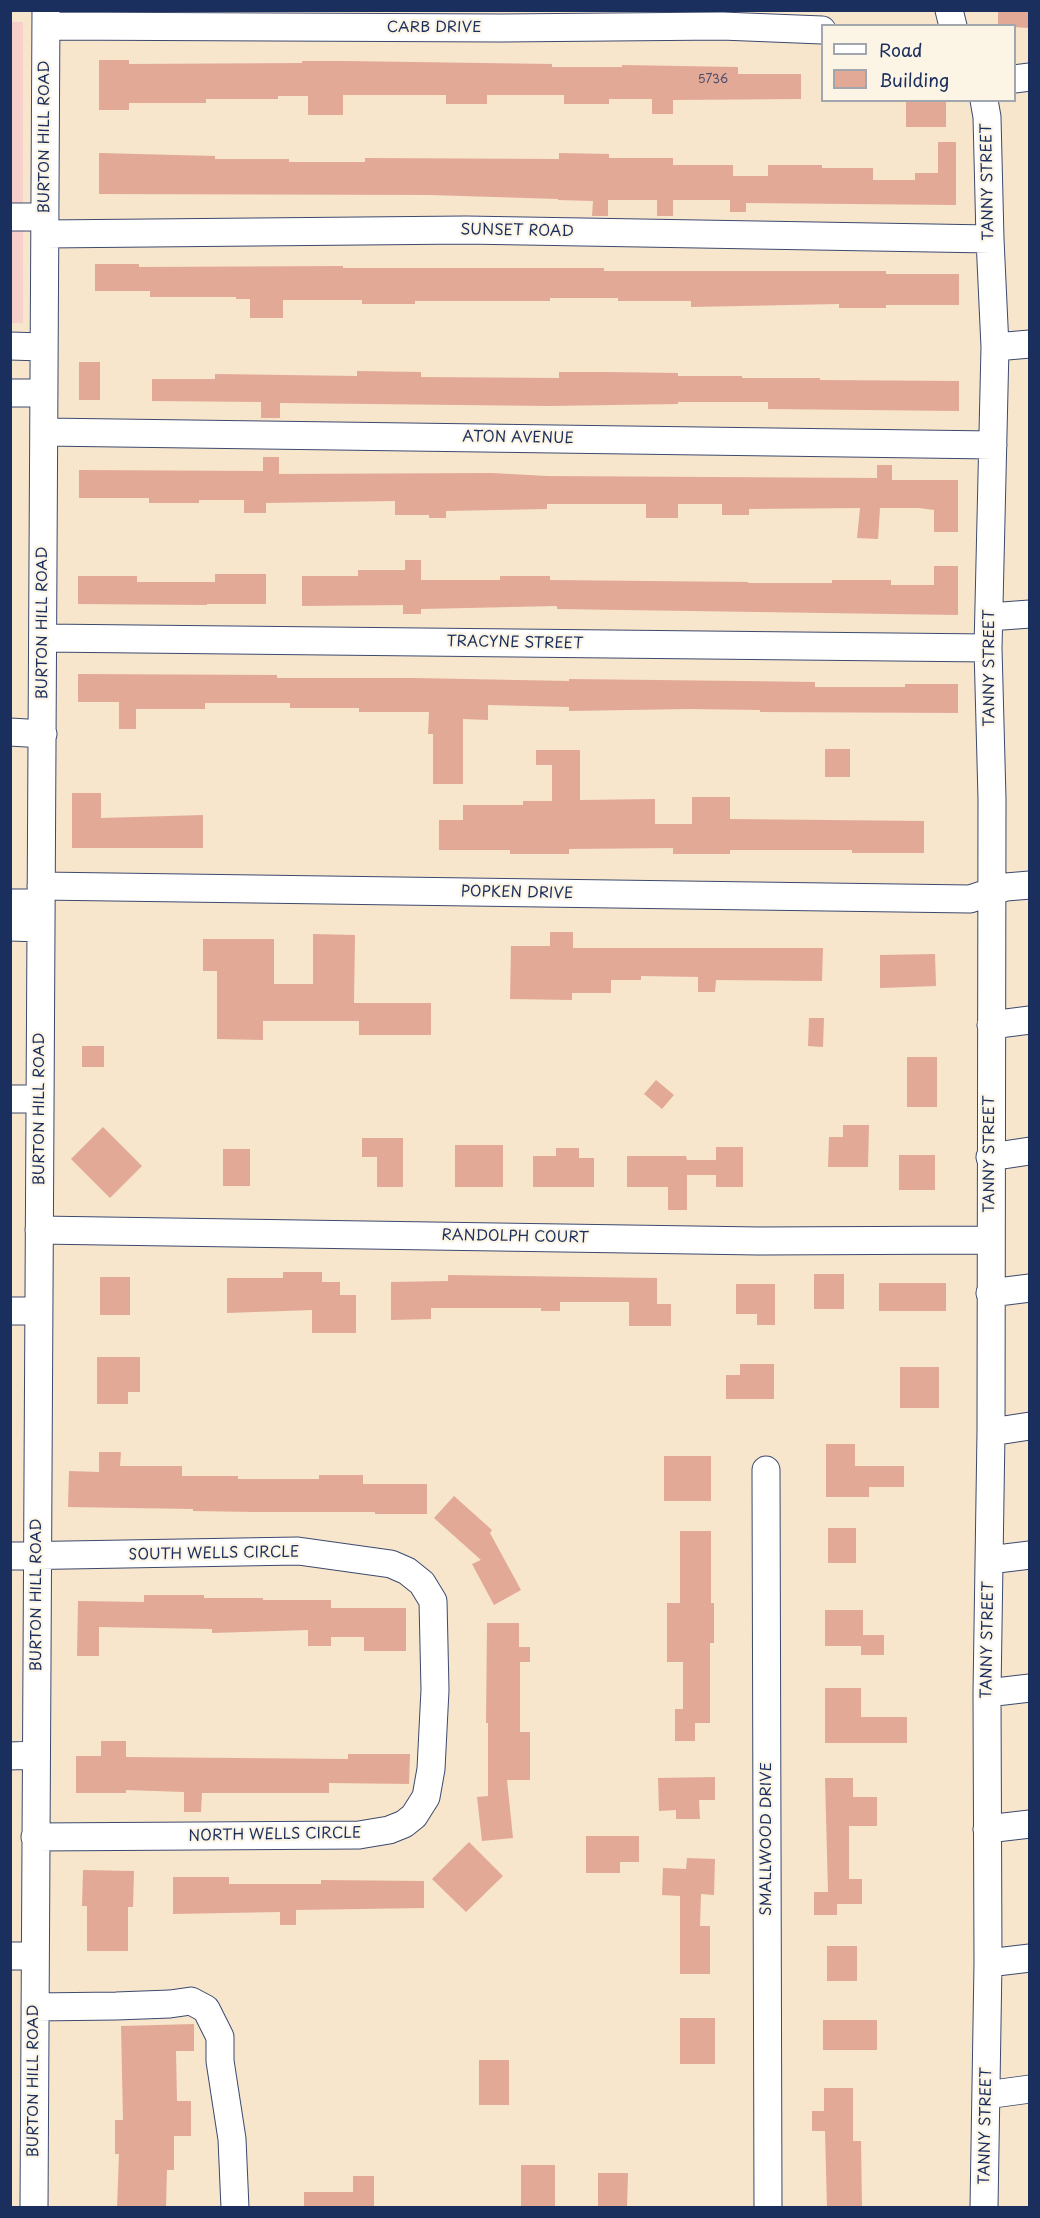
<!DOCTYPE html>
<html>
<head>
<meta charset="utf-8">
<style>
	body { margin:0 }
	#map { position:relative; width:1040px; height:2218px; overflow:hidden; background:#f7e5cc; font-family:"Playpen Sans",sans-serif }
	canvas { display:block }
	.frame { position:absolute; inset:0; border:12px solid #1b2f5e; pointer-events:none }
	.legend { position:absolute; left:821px; top:24px; width:195px; height:78px; box-sizing:border-box; background:#fcf5e5; border:2px solid #a2a6af; margin:0; padding:8px 10px; list-style:none; font-size:18px; color:#1b2f5e }
	.legend li { display:flex; align-items:center; gap:12px; height:30px }
	.legend b { width:30px; border:2px solid #a2a6af }
</style>
</head>
<body>
<div id="map">
<canvas width="1040" height="2218"></canvas>
<div class="frame"></div>
<ul class="legend">
<li><b style="height:8px;background:#fff"></b>Road</li>
<li><b style="height:16px;background:#e3a997"></b>Building</li>
</ul>
</div>
<script>
const ctx = document.querySelector('canvas').getContext('2d');
ctx.lineJoin = 'round';
function fill(path, color) {
  ctx.fillStyle = color;
  ctx.fill(path, 'evenodd');
}
function shape(rows) {
  const path = new Path2D();
  for (const r of rows) {
    path.moveTo(r[0], r[1]);
    for (let i = 2; i < r.length; i += 2) path.lineTo(r[i], r[i + 1]);
  }
  return path;
}
function stroke(path, color, width, dash) {
  ctx.strokeStyle = color;
  ctx.lineWidth = width;
  ctx.lineCap = dash ? 'butt' : 'round';
  ctx.setLineDash(dash || []);
  ctx.stroke(path);
}
function drawText(font, color, halo, rows, align = 'center') {
  ctx.font = font + ' "Playpen Sans",sans-serif';
  ctx.lineWidth = 4.5;
  ctx.setLineDash([]);
  ctx.textBaseline = 'middle';
  ctx.strokeStyle = halo;
  ctx.fillStyle = color;
  for (const [text, x, y, turn = 0] of rows) {
    ctx.save();
    ctx.translate(x, y);
    ctx.rotate((+turn || 0) * Math.PI / 180);
    ctx.textAlign = isNaN(turn) ? turn : align;
    if (halo) ctx.strokeText(text, 0, 0);
    ctx.fillText(text, 0, 0);
    ctx.restore();
  }
}
fill(shape([
	[10,22,23,22,23,323,10,323]
]), '#f7d0cc');
fill(shape([
	[998,10,1029,10,1029,28,998,26],
	[99,60,129,60,129,64,302,63,302,61,344,61,552,64,552,67,622,67,622,65,738,67,738,74,801,74,801,99,673,100,673,114,652,114,652,99,609,99,609,104,564,104,564,95,487,95,487,104,446,104,446,95,343,95,343,115,308,115,308,96,278,96,278,99,206,99,206,103,129,103,129,110,99,110],
	[906,100,946,101,946,127,906,127],
	[938,142,956,142,956,205,746,203,746,212,730,212,730,200,673,200,673,216,657,216,657,200,608,200,608,216,592,216,593,201,558,200,558,199,430,195,99,194,99,153,215,156,215,159,289,159,289,162,365,162,365,158,559,159,559,153,609,154,609,158,673,158,673,165,733,165,733,176,768,176,768,165,822,165,822,168,873,168,873,180,915,180,915,173,938,173],
	[95,264,139,264,139,267,343,266,343,268,604,268,604,271,886,271,886,274,959,274,959,305,886,305,886,308,839,308,839,304,691,307,691,301,618,301,618,298,550,298,550,301,415,301,415,304,362,304,362,300,283,300,283,318,250,318,250,299,236,299,236,297,150,297,150,291,95,291],
	[79,362,100,362,100,400,79,400],
	[357,371,421,372,421,377,559,378,559,372,607,372,678,373,678,376,742,376,742,378,820,378,820,380,959,381,959,411,768,409,768,402,678,402,678,404,549,406,280,403,280,418,261,418,261,402,152,401,152,379,215,379,215,374,357,376],
	[263,457,279,457,279,474,492,473,547,476,877,478,877,465,892,465,892,480,958,480,958,532,934,532,934,510,919,508,880,508,878,539,857,538,860,508,749,509,749,515,722,515,722,504,678,504,678,518,646,518,646,504,547,504,547,509,446,511,446,518,429,518,429,515,395,515,395,501,266,503,266,513,244,513,244,500,199,500,199,503,149,503,149,498,79,498,79,470,263,471],
	[405,560,421,560,421,580,500,580,500,576,550,576,550,580,748,582,748,583,832,583,832,580,891,580,891,585,934,585,934,566,958,566,958,615,557,609,557,606,421,609,421,614,403,614,403,605,302,606,302,576,358,576,358,570,405,570],
	[215,574,266,574,266,604,207,604,207,605,78,604,78,576,137,576,137,582,215,582],
	[78,674,277,675,277,678,415,678,569,681,569,679,742,681,815,682,815,687,905,687,905,684,958,684,958,713,760,712,760,710,689,709,569,711,569,707,488,705,488,720,463,719,463,784,433,784,433,734,428,734,429,712,359,712,359,708,290,708,290,703,205,703,205,709,136,709,136,729,119,729,119,702,78,702],
	[825,749,850,749,850,777,825,777],
	[536,750,580,750,580,800,655,799,655,824,692,824,692,797,730,797,730,819,924,821,924,853,852,853,852,850,730,850,730,854,673,854,673,848,569,849,569,854,510,854,510,850,439,850,439,820,463,820,463,805,523,805,523,801,552,801,552,765,536,765],
	[72,793,101,793,101,818,203,815,203,848,72,848],
	[550,932,573,932,573,948,823,948,822,981,716,980,715,992,698,992,698,977,641,976,641,980,611,980,611,993,572,993,572,1000,510,999,511,946,550,946],
	[313,934,355,935,354,1003,431,1003,431,1035,359,1035,359,1021,263,1021,263,1040,217,1039,217,971,203,971,203,939,274,939,274,984,313,984],
	[935,954,936,986,880,988,880,955],
	[809,1018,824,1018,823,1047,808,1046],
	[82,1046,104,1046,104,1067,82,1067],
	[907,1057,937,1057,937,1107,907,1107],
	[656,1080,674,1095,662,1109,644,1094],
	[843,1125,869,1125,868,1167,828,1167,829,1137,843,1137],
	[103,1127,142,1166,110,1198,71,1159],
	[362,1138,403,1138,403,1187,377,1187,377,1157,362,1157],
	[455,1145,503,1145,503,1187,455,1187],
	[716,1147,743,1147,743,1187,716,1187,716,1175,687,1175,687,1210,668,1210,668,1187,627,1187,627,1156,686,1156,687,1160,716,1160],
	[556,1148,579,1148,579,1158,594,1158,594,1187,533,1187,533,1156,556,1156],
	[223,1149,250,1149,250,1186,223,1186],
	[899,1155,935,1155,935,1190,899,1190],
	[283,1272,322,1272,322,1282,340,1282,340,1295,356,1295,356,1333,312,1333,312,1310,227,1313,227,1278,283,1278],
	[814,1274,844,1274,844,1309,814,1309],
	[448,1275,657,1278,657,1304,671,1304,671,1326,629,1326,629,1302,560,1302,560,1311,541,1311,541,1308,431,1308,431,1319,391,1320,391,1282,448,1281],
	[100,1277,130,1277,130,1315,100,1315],
	[879,1283,946,1283,946,1311,879,1311],
	[736,1284,775,1284,775,1325,757,1325,757,1314,736,1314],
	[97,1357,140,1357,140,1392,128,1392,128,1404,97,1404],
	[740,1364,774,1364,774,1399,726,1399,726,1375,740,1375],
	[900,1367,939,1367,939,1408,900,1408],
	[826,1444,855,1444,855,1466,904,1466,904,1487,869,1487,869,1497,826,1497],
	[99,1452,121,1452,120,1466,182,1466,182,1476,238,1476,238,1479,319,1479,319,1475,363,1475,363,1484,427,1484,427,1514,375,1514,375,1512,254,1512,193,1511,193,1509,68,1507,69,1471,99,1472],
	[664,1456,711,1456,711,1501,664,1501],
	[454,1496,492,1530,490,1533,521,1590,494,1605,472,1564,481,1560,434,1518],
	[828,1528,856,1528,856,1563,828,1563],
	[680,1531,711,1531,711,1603,714,1603,714,1643,710,1643,710,1723,695,1723,695,1741,675,1741,675,1709,683,1709,683,1662,667,1662,667,1603,680,1603],
	[144,1595,204,1595,204,1598,263,1598,263,1600,331,1600,331,1608,406,1608,406,1651,364,1651,364,1637,331,1637,331,1646,308,1646,308,1630,212,1633,212,1629,99,1627,99,1656,77,1656,78,1601,144,1602],
	[825,1610,863,1610,863,1635,884,1635,884,1655,861,1655,861,1646,825,1646],
	[487,1623,519,1623,519,1647,530,1647,530,1662,520,1662,520,1732,530,1732,530,1780,507,1780,513,1838,482,1841,477,1797,488,1796,488,1723,486,1723],
	[825,1688,861,1688,861,1717,907,1717,907,1743,825,1743],
	[101,1741,126,1741,126,1757,348,1759,348,1754,410,1754,409,1784,329,1783,329,1793,202,1793,201,1812,184,1812,184,1792,126,1790,126,1793,76,1793,76,1756,101,1756],
	[715,1777,715,1800,699,1800,700,1819,676,1819,676,1810,659,1811,658,1778],
	[825,1778,853,1778,853,1797,877,1797,877,1826,849,1826,849,1879,862,1879,862,1904,837,1904,837,1915,814,1915,814,1892,828,1892],
	[586,1836,639,1836,639,1862,620,1862,620,1873,586,1873],
	[469,1842,503,1876,466,1912,432,1879],
	[687,1858,715,1859,714,1895,701,1894,700,1926,710,1926,710,1974,680,1974,680,1896,662,1895,663,1868,686,1869],
	[83,1870,134,1871,133,1907,128,1907,128,1951,87,1951,87,1906,82,1906],
	[173,1877,229,1877,229,1884,321,1884,321,1880,424,1881,424,1908,296,1910,296,1925,280,1925,280,1912,173,1914],
	[827,1946,857,1946,857,1981,827,1981],
	[680,2018,715,2018,715,2064,680,2064],
	[823,2020,877,2020,877,2050,823,2050],
	[194,2024,194,2051,176,2051,177,2101,191,2101,191,2136,174,2136,174,2170,167,2170,166,2208,117,2208,119,2154,115,2154,115,2120,123,2120,121,2026],
	[479,2060,509,2060,509,2105,479,2105],
	[824,2088,853,2088,853,2141,861,2141,862,2208,827,2208,825,2131,812,2131,812,2111,824,2111],
	[521,2165,555,2165,555,2208,521,2208],
	[598,2173,628,2173,627,2208,598,2208],
	[353,2176,374,2176,374,2208,304,2208,304,2192,353,2192]
]), '#e3a997');
const minor = shape([
	[949,10,953,26],
	[46,26,502,28,722,26,822,30],
	[1014,79,1030,77],
	[984,100,987,117,990,239,995,347,988,648,992,799,991,1432,987,1693,988,1963,984,2208],
	[10,217,45,217],
	[45,234,466,230,990,239],
	[10,346,43,347],
	[995,347,1030,344],
	[10,393,44,393],
	[44,432,993,445],
	[989,617,1030,614],
	[43,638,988,648],
	[10,732,43,734],
	[41,886,970,899,1006,887,1030,885],
	[10,903,41,903],
	[10,927,41,928],
	[991,1025,1030,1020],
	[10,1099,40,1099],
	[990,1157,1030,1151],
	[39,1230,759,1241,990,1240],
	[990,1293,1030,1288],
	[10,1311,38,1311],
	[991,1432,1030,1426],
	[766,1470,768,2208],
	[10,1556,298,1551,391,1564,407,1571,422,1583,433,1601,435,1690,431,1769,426,1797,414,1816,404,1824,389,1830,359,1835,35,1837],
	[989,1560,1030,1555],
	[987,1693,1030,1688],
	[10,1756,36,1755],
	[987,1829,1030,1824],
	[10,1956,35,1956],
	[988,1963,1030,1958],
	[35,2007,116,2006,170,2004,191,2001,206,2009,220,2037,220,2061,232,2139,235,2208],
	[986,2095,1030,2089],
	[34,2208,46,10]
]);
stroke(minor, '#3c4a6e', 29);
stroke(minor, '#fff', 27);
drawText('12px', '#4d4e6c', null, [
	["5736",713,80]
]);
drawText('15px', '#1b2f5e', '#fcf5e5', [
	["CARB DRIVE",434,28],
	["BURTON HILL ROAD",45,137,-90],
	["TANNY STREET",988,182,-91],
	["SUNSET ROAD",517,231,1],
	["ATON AVENUE",518,438,1],
	["BURTON HILL ROAD",43,623,-90],
	["TRACYNE STREET",515,643,1],
	["TANNY STREET",990,668,-90],
	["POPKEN DRIVE",517,893,1],
	["BURTON HILL ROAD",40,1109,-90],
	["TANNY STREET",990,1154,-90],
	["RANDOLPH COURT",515,1237,1],
	["SOUTH WELLS CIRCLE",214,1554,-1],
	["BURTON HILL ROAD",37,1595,-90],
	["TANNY STREET",988,1640,-89],
	["NORTH WELLS CIRCLE",275,1835,-1],
	["SMALLWOOD DRIVE",767,1839,-90],
	["BURTON HILL ROAD",34,2081,-90],
	["TANNY STREET",986,2126,-89]
]);
</script>
</body>
</html>
